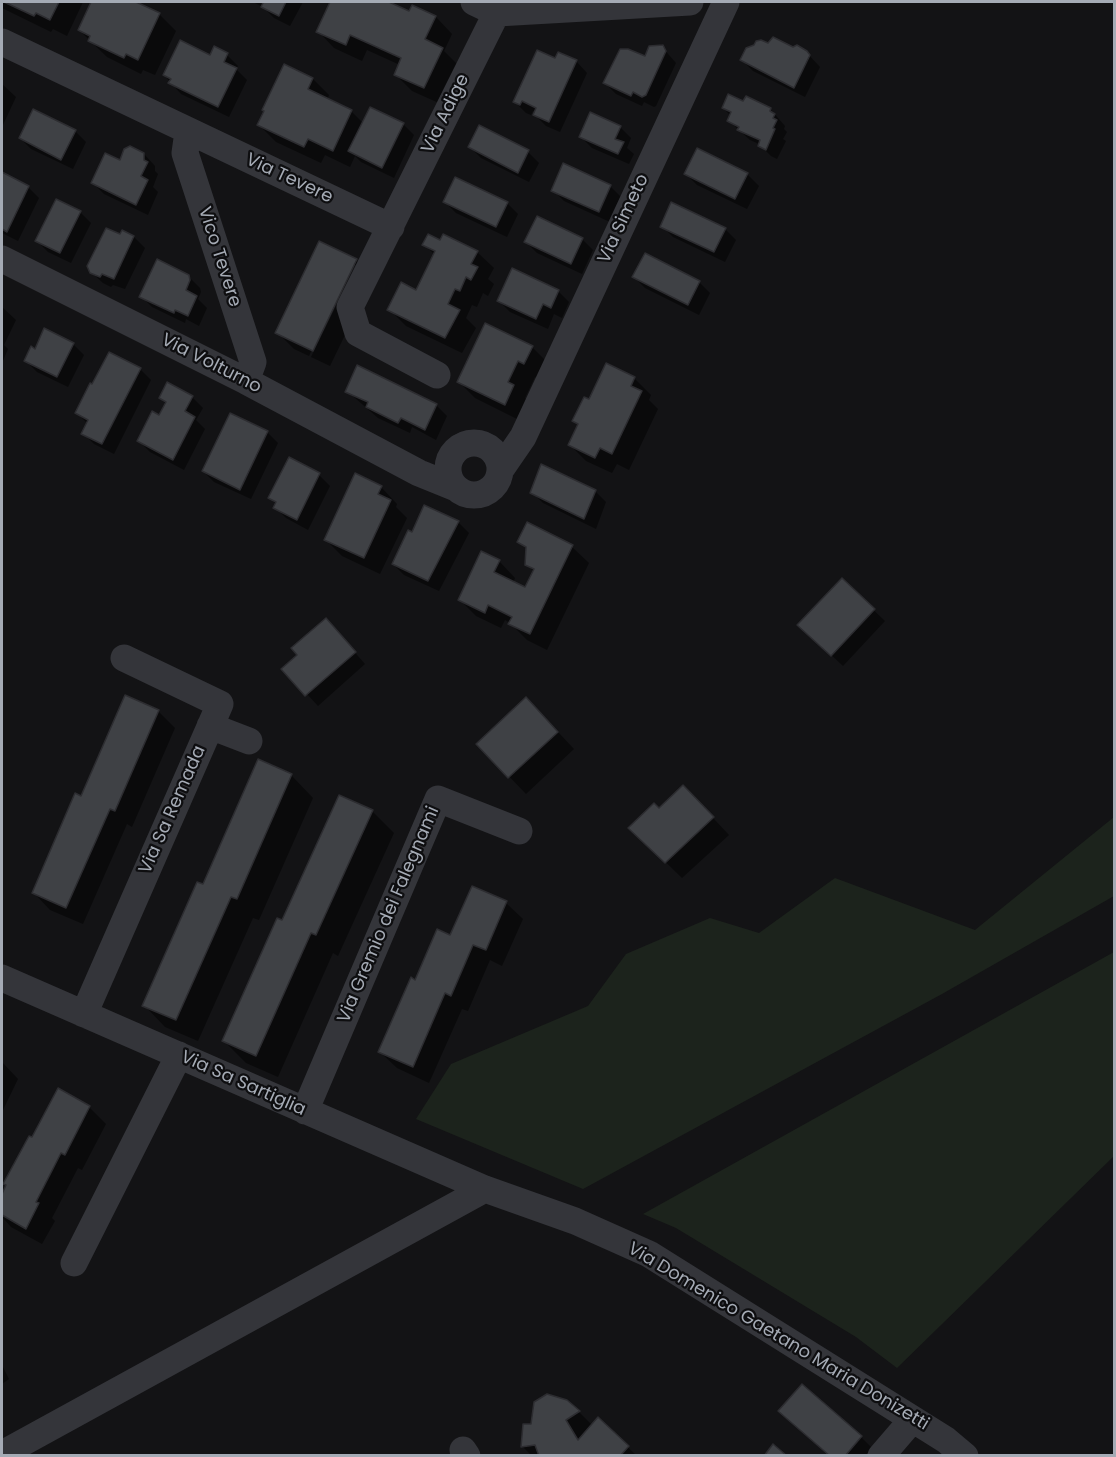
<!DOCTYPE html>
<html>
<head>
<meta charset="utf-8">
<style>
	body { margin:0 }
	#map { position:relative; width:1116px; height:1457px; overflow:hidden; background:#131315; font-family:Poppins,sans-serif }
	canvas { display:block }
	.frame { position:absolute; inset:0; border:3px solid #a5abb5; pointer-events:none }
</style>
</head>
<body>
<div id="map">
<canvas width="1116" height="1457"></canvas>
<div class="frame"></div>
</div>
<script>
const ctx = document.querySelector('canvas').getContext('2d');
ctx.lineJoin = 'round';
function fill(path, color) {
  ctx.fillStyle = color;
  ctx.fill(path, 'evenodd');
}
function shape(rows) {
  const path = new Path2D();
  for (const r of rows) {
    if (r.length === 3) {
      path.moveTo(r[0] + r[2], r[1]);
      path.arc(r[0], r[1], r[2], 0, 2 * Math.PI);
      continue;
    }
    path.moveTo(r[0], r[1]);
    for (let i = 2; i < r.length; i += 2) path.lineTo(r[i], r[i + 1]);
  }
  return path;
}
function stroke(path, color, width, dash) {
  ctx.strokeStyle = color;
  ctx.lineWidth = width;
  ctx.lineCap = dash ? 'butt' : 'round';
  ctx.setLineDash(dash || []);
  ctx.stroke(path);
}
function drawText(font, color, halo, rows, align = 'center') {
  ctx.font = font + ' Poppins,sans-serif';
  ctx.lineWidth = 4.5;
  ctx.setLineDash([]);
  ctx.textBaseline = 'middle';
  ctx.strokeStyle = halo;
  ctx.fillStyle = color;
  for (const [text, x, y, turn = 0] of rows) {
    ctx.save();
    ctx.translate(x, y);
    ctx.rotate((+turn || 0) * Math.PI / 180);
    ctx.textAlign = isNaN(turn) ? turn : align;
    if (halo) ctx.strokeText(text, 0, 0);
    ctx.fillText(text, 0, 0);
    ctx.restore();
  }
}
fill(shape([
	[1114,817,1114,896,942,994,583,1189,416,1119,451,1064,588,1006,626,954,710,918,759,933,835,878,975,930],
	[1114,952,1114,1156,897,1368,856,1337,676,1228,643,1214]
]), '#1c231c');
fill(shape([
	[2,2,83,2,67,36,53,29,51,32,2,8],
	[93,2,133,2,159,14,176,31,155,75,143,70,141,74,107,57,79,30],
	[253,2,303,2,290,26,274,18,263,7],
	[332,2,386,2,410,13,413,7,436,17,452,34,444,51,459,66,441,104,412,91,395,74,400,65,367,50,362,61,334,48,318,31],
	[662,47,676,63,656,106,654,107,644,102,642,106,616,94,605,83],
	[793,49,806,52,820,67,805,97,753,71,742,60],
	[227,55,238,66,236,69,247,80,229,117,181,94,164,75,211,57],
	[556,60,576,61,587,73,560,132,546,126,535,115,536,113,533,111,531,115,526,113,515,102],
	[313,79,329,95,327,100,351,111,363,123,403,124,414,135,394,178,361,162,355,156,350,167,325,155,321,163,276,142,259,125],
	[2,84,16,97,2,127],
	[746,98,771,110,785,126,784,129,787,132,783,139,786,141,777,159,771,156,759,144,750,140,729,121,731,116,723,108,744,103],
	[620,127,631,138,627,148,634,154,629,164,592,148,581,137],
	[75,131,86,142,73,169,31,149,20,138],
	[470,147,528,152,539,163,529,182,481,158],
	[698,150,748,175,759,186,747,209,697,185,686,174],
	[144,154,155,166,155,171,158,174,153,187,158,192,148,215,104,194,93,183,121,162],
	[2,174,28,187,39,198,18,241,2,233],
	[610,186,621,197,610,222,564,201,553,190],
	[445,202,507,203,518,214,507,237,456,213],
	[80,212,91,223,71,263,48,252,37,241],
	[662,226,725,229,736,240,725,262,673,237],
	[123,232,134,237,145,248,125,289,113,285,111,287,103,283,91,272],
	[582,239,593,250,582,274,537,253,526,242],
	[441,242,477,252,494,268,488,279,494,284,488,296,483,293,477,307,472,305,466,318,476,328,462,353,406,326,389,309,417,292,435,255,424,244],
	[356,260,373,277,330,366,311,357,356,265,352,265,309,356,294,349,277,332],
	[188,276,200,288,201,292,198,299,207,308,199,326,186,319,185,323,152,307,141,296],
	[634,277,699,282,710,293,699,315,645,288],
	[558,291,569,302,562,318,554,314,548,329,510,312,499,301],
	[2,307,16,320,4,345,8,349,2,363],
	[73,344,84,355,68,387,37,372,26,361,35,351],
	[532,347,548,363,541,380,535,377,525,398,530,403,521,421,475,398,459,382],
	[140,369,151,380,114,454,94,444,83,433,88,424,76,412],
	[634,378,651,395,649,400,658,409,629,470,617,464,612,473,586,461,570,445,579,426,574,421,590,401],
	[347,391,436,405,447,416,436,440,412,427,410,433,378,418],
	[192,397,203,408,196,420,205,429,184,470,150,452,139,441,160,417,166,404,160,398],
	[267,432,278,443,251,499,214,482,203,471],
	[319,475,330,486,308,530,286,518,275,507,276,504,270,498],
	[381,487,397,504,396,507,407,518,380,574,342,556,326,540],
	[595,491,606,502,596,529,543,503,532,492],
	[458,522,469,533,439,591,404,575,393,564,412,534],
	[519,542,572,547,589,563,547,650,527,640,510,623,505,620,501,628,476,616,460,600,499,561,515,578,513,583,526,589,534,572,527,564,528,550],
	[842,580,885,621,843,666,811,636],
	[336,631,365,664,318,706,284,669],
	[158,711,175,728,132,827,127,824,83,924,50,910,34,893,82,798],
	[543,716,574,749,526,794,478,744],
	[259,761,292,776,313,798,259,920,253,918,198,1041,165,1027,144,1005,203,886],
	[700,804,729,835,682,878,647,844],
	[372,811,394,833,338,956,333,953,278,1077,246,1063,224,1041,283,922],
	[506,903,523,919,502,966,490,960,468,1011,462,1009,429,1083,397,1068,380,1052,416,982,451,937],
	[2,1062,18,1079,2,1112],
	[89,1107,106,1124,82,1170,78,1168,52,1218,55,1221,42,1244,11,1227,2,1217,2,1197,33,1139],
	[2,1365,9,1379,2,1384],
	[579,1412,593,1426,599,1420,637,1456,532,1456,522,1446,532,1425],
	[861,1437,872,1448,865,1456,830,1456]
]), '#0007');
const building = shape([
	[4,2,59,2,50,20,36,13,34,16,4,2],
	[91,2,136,2,160,13,138,60,126,54,124,58,88,41,90,36,78,30,91,2],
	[261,2,286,2,279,16,261,7,263,3,261,2],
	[330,2,389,2,409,11,412,5,436,16,425,39,443,48,424,88,394,75,401,58,350,35,346,45,316,32,330,2],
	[773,37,793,47,797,45,807,51,810,55,794,88,740,60,746,48,754,45,756,41,761,40,768,43,773,37],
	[180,40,210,55,214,46,228,53,224,62,237,68,218,107,168,83,171,79,163,75,180,40],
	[663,45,666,51,646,95,642,97,633,92,631,96,603,83,620,49,628,49,645,56,649,46,663,45],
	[537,50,555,58,558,52,577,60,549,122,533,115,536,108,522,101,520,105,513,102,537,50],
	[284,64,313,78,308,89,352,110,333,151,308,139,304,147,257,125,264,111,262,110,284,64],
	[728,94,743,101,746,96,771,108,770,111,775,114,773,118,777,120,773,128,775,129,766,150,758,146,760,140,737,130,739,127,727,121,731,112,722,108,728,94],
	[370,107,404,123,382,168,348,151,370,107],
	[33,109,76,130,61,160,19,138,33,109],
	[590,112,621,126,615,139,624,142,618,154,579,137,590,112],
	[479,125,529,150,518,173,468,147,479,125],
	[130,146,144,153,144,160,148,162,141,176,148,180,136,205,91,183,105,153,120,160,124,149,130,146],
	[697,148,748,173,735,199,684,174,697,148],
	[563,163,611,185,599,212,551,191,563,163],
	[2,172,29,186,7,232,2,229,2,172],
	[455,177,508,202,496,227,443,202,455,177],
	[56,199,81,211,60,253,35,241,56,199],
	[671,202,726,228,714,252,660,227,671,202],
	[537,216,583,238,571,264,524,242,537,216],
	[106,228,120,234,122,230,134,236,114,279,102,274,100,277,90,273,87,266,106,228],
	[428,234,440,240,443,234,478,251,471,264,478,267,471,280,466,277,460,291,455,289,448,304,460,310,445,338,387,310,401,282,416,290,435,251,422,245,428,234],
	[319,241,357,259,313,351,275,333,319,241],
	[645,253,700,281,688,305,632,277,645,253],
	[157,259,189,275,190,280,186,290,197,296,188,316,175,310,174,313,139,297,157,259],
	[512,268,559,290,551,308,543,304,536,319,497,301,512,268],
	[485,323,533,346,524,364,518,361,508,382,514,385,505,405,457,382,485,323],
	[44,328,74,343,57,377,24,361,31,346,35,349,44,328],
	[109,352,141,368,102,444,81,434,88,420,75,413,90,383,92,384,109,352],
	[606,363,635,377,631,386,642,391,612,454,600,448,595,458,568,445,578,424,572,421,584,397,589,399,606,363],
	[357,365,437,404,425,430,401,418,398,423,366,407,368,402,345,392,357,365],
	[167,382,193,396,185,411,195,417,173,460,137,441,152,411,159,415,166,402,159,398,167,382],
	[230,413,268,431,240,490,202,471,230,413],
	[289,457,320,473,297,520,273,508,276,502,268,498,289,457],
	[541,464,596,490,584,519,530,493,541,464],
	[355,473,382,486,378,494,391,500,364,558,324,540,355,473],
	[424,505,459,521,428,581,392,564,408,530,412,532,424,505],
	[527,522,573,545,530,634,508,624,512,617,488,605,485,613,458,600,481,551,500,560,494,572,525,587,534,569,525,565,526,547,517,542,527,522],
	[842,578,875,609,831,656,797,625,842,578],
	[326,618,356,652,305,696,281,669,297,655,291,648,326,618],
	[125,695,159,710,115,811,110,809,66,908,32,893,75,793,81,796,125,695],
	[526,697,558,732,508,778,476,744,526,697],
	[258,759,292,774,237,899,231,897,176,1020,142,1006,197,882,203,884,258,759],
	[683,785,714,817,665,863,628,828,654,803,659,808,683,785],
	[339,795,373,810,316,935,311,933,256,1056,222,1041,277,918,282,920,339,795],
	[472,886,507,901,486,950,473,945,451,996,445,993,413,1067,378,1052,411,977,415,980,437,929,450,935,472,886],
	[58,1088,90,1106,65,1155,61,1153,36,1202,39,1203,26,1229,2,1215,2,1194,6,1185,3,1184,29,1136,32,1137,58,1088],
	[802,1384,862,1436,845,1456,830,1456,778,1411,802,1384],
	[547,1394,567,1400,580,1411,566,1420,578,1440,598,1417,629,1446,620,1456,539,1456,535,1445,521,1447,523,1424,531,1424,534,1402,547,1394],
	[773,1444,787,1456,764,1456,773,1444]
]);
fill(building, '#3f4145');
stroke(building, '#2d2d31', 1.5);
stroke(shape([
	[474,2,497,13,690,2],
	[2,42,391,227],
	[188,132,185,153,253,362,246,381],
	[2,259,246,381,419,473,456,488],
	[437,375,358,333,350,307,502,2],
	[474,469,26],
	[501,469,523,437,726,2],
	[210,726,249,741],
	[2,978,485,1189,575,1221,649,1254,946,1440,965,1456],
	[84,1014,220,704,124,658],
	[305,1111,438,799,519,831],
	[74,1263,179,1055],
	[463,1450,467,1456],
	[2,1454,485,1189],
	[881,1456,912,1420]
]), '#34353a', 27);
drawText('18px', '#a5abb5', '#0e0e10', [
	["Via Adige",446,114,-64],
	["Via Tevere",289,179,25],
	["Via Simeto",624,219,-65],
	["Vico Tevere",219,257,72],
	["Via Volturno",211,364,27],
	["Via Sa Remada",173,810,-66],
	["Via Gremio dei Falegnami",389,915,-67],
	["Via Sa Sartiglia",243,1084,24],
	["Via Domenico Gaetano Maria Donizetti",778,1337,31]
]);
</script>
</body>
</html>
